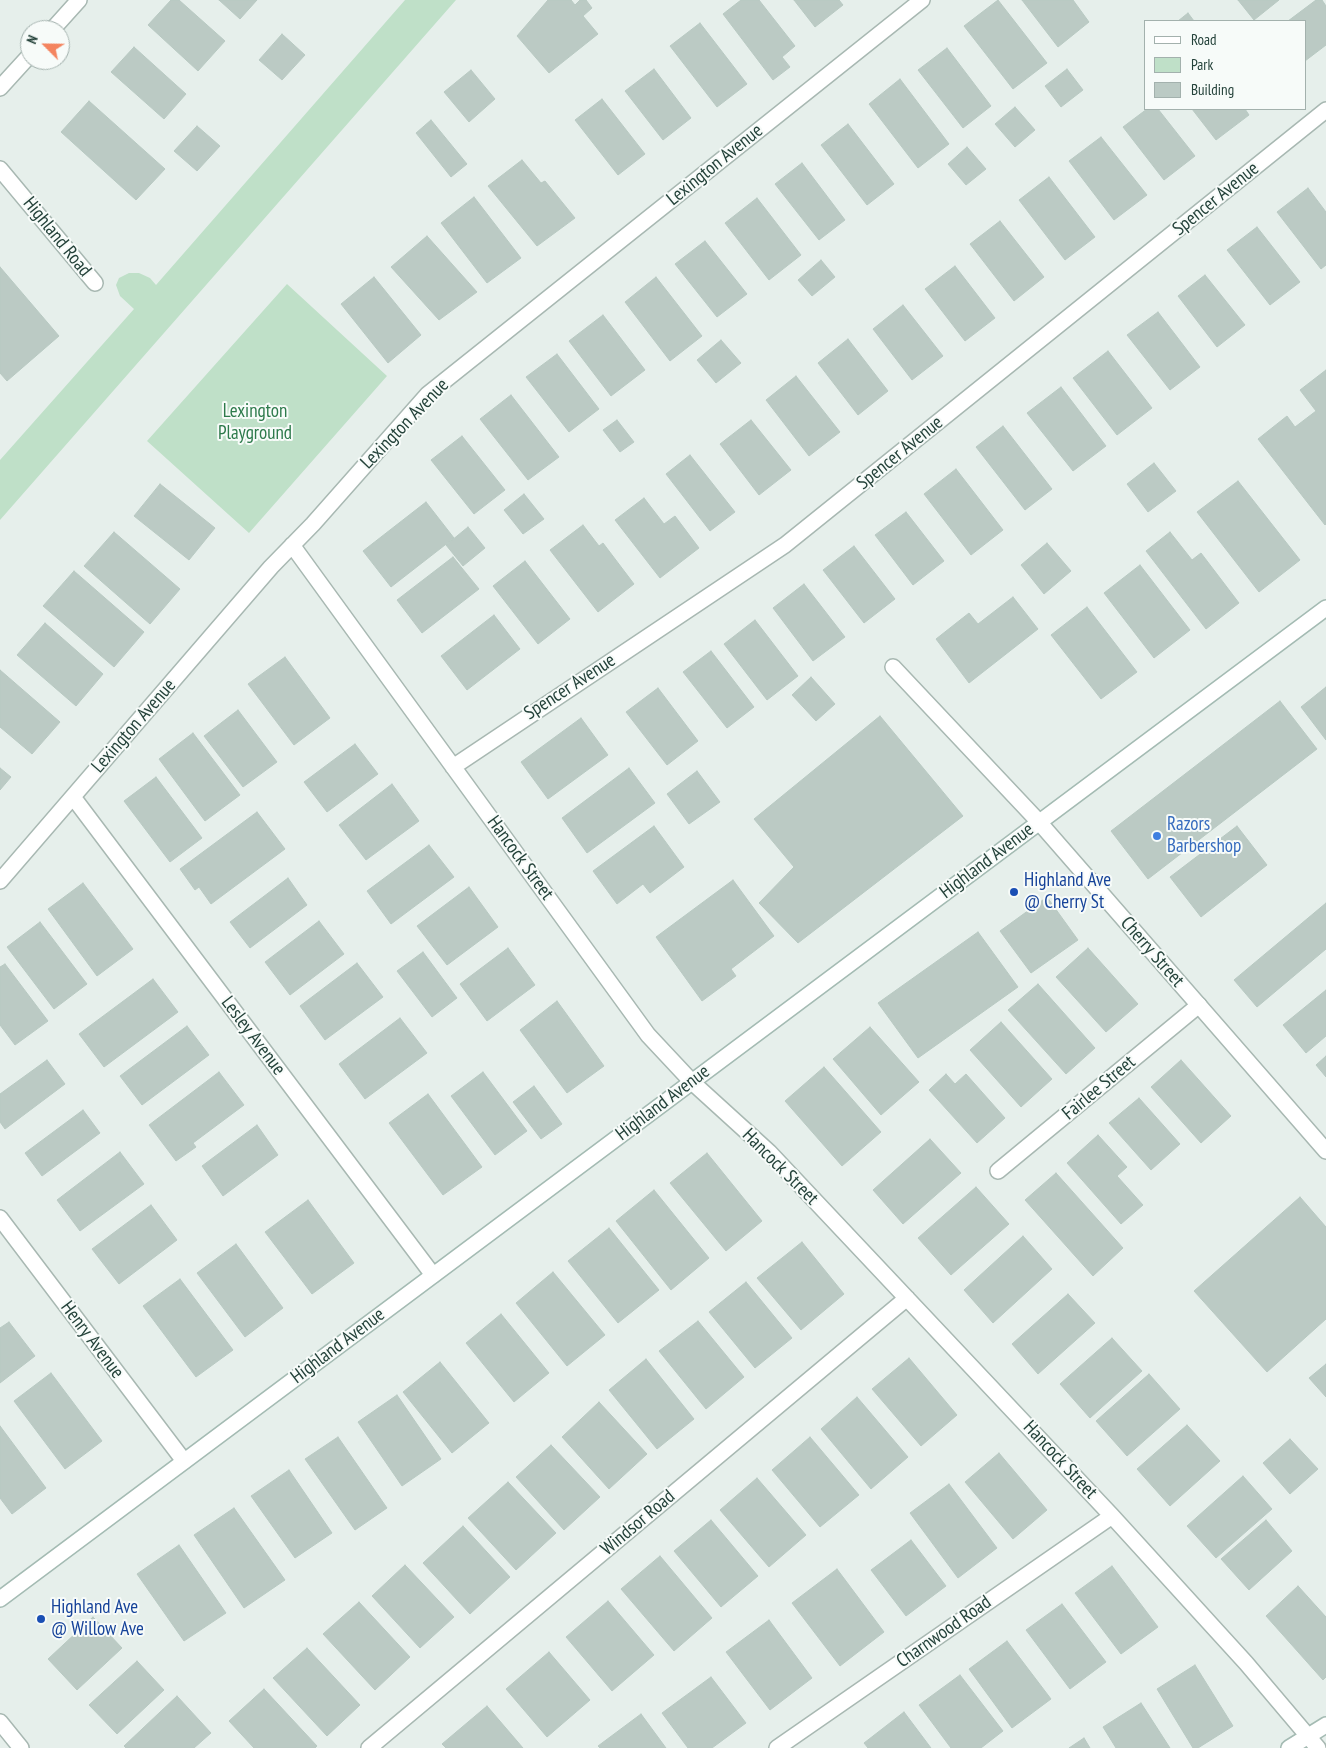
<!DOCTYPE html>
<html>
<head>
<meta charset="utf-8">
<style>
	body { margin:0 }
	#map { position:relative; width:1326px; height:1748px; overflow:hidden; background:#e6efeb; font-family:"PT Sans Narrow",sans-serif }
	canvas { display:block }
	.legend { position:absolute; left:1144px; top:20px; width:162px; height:90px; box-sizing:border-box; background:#f7fbf9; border:1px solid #a3b1ad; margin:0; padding:6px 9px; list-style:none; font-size:15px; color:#24423a }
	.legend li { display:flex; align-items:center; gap:10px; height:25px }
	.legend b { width:25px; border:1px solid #a3b1ad }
	.north { position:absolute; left:20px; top:20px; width:50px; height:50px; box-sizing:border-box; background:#f7fbf9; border:1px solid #a3b1ad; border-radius:50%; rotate:293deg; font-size:14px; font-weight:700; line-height:20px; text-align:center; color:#24423a }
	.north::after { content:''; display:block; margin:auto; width:18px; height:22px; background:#f4845f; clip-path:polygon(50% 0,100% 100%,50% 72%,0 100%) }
</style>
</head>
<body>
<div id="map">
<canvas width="1326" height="1748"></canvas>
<ul class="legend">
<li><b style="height:6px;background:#fff"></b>Road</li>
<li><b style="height:14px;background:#bfe0c8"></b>Park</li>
<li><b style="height:14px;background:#bbcac4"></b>Building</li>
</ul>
<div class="north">N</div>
</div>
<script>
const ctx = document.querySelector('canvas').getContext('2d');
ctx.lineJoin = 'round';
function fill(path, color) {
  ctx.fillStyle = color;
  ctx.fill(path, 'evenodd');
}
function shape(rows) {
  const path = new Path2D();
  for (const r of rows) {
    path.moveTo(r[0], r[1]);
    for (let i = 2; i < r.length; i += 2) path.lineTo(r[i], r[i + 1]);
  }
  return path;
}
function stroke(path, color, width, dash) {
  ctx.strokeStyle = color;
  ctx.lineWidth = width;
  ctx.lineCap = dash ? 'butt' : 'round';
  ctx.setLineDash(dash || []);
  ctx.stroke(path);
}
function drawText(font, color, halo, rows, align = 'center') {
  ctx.font = font + ' "PT Sans Narrow",sans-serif';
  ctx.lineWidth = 4;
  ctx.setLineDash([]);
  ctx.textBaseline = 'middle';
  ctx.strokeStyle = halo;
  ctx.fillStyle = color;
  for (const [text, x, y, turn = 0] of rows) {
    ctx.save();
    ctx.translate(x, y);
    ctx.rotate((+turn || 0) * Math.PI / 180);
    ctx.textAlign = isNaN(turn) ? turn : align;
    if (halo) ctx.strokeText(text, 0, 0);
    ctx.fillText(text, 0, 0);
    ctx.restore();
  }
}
fill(shape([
	[405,0,456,0,0,520,0,460,134,309,120,296,116,285,119,278,129,273,139,273,150,278,156,285],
	[287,284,387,376,249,533,147,441]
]), '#bfe0c8');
const building = shape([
	[171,0,179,0,225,41,198,71,148,25,171,0],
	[219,0,257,0,240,19,219,0],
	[548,0,571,0,575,5,580,0,586,0,592,8,583,16,598,34,549,73,517,36,548,0],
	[741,0,759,0,795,46,782,57,790,67,773,80,723,14,741,0],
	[794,0,839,0,843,5,815,27,794,0],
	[998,0,1047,63,1013,89,964,26,998,0],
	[1022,0,1073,0,1089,22,1058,47,1022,0],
	[1238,0,1279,0,1254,20,1238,0],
	[1316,0,1322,0,1326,6,1326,45,1305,61,1305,21,1288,21,1316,0],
	[1188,13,1194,21,1178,21,1188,13],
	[700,23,747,84,717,107,670,46,700,23],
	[282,34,305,55,282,80,259,60,282,34],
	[134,47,186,94,164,119,111,72,134,47],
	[947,48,991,106,963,128,918,70,947,48],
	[654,69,691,118,663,140,625,91,654,69],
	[1067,69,1083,90,1061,107,1045,86,1067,69],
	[471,70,495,99,469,122,444,92,471,70],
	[900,79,949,144,918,168,869,104,900,79],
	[602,99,645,154,618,175,575,120,602,99],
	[89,101,165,169,136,200,61,132,89,101],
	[1015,107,1035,130,1015,147,995,124,1015,107],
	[1147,109,1158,109,1195,156,1164,180,1123,127,1147,109],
	[1192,109,1245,109,1249,115,1216,140,1192,109],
	[431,120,467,164,451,177,416,133,431,120],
	[848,124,894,184,867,205,821,145,848,124],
	[197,126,220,146,197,171,174,151,197,126],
	[1101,137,1147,195,1114,220,1069,161,1101,137],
	[967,147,986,169,966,185,948,164,967,147],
	[522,160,541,183,545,181,575,218,537,246,488,186,522,160],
	[802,163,845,220,819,240,775,184,802,163],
	[1049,177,1095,237,1065,260,1019,200,1049,177],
	[1308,188,1326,212,1326,265,1321,269,1277,212,1308,188],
	[474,197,521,258,487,283,441,223,474,197],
	[757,198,801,255,769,280,725,223,757,198],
	[1000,221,1044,277,1014,301,970,244,1000,221],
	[1257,227,1300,282,1270,305,1227,250,1257,227],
	[427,236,477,292,439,320,391,267,427,236],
	[705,241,747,294,717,317,675,264,705,241],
	[821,260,835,277,812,296,798,280,821,260],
	[955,266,995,318,965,341,925,289,955,266],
	[0,267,59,336,7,381,0,373,0,267],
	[1205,275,1245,325,1217,347,1178,296,1205,275],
	[374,277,421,335,388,363,341,304,374,277],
	[656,277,702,336,670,361,625,302,656,277],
	[903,305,943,356,912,380,873,329,903,305],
	[1158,312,1200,367,1170,390,1127,335,1158,312],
	[603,315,645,370,611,396,569,341,603,315],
	[848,339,888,391,858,415,818,363,848,339],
	[721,340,741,363,716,383,697,360,721,340],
	[1108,351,1152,408,1117,435,1073,378,1108,351],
	[557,354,599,409,569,432,526,377,557,354],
	[1326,370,1326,524,1325,525,1258,439,1287,416,1295,427,1316,411,1300,390,1326,370],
	[796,376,840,432,809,456,766,400,796,376],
	[1061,387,1106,446,1073,471,1027,413,1061,387],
	[511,395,559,457,528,480,480,419,511,395],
	[617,420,634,442,620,452,603,430,617,420],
	[751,420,791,470,759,495,720,444,751,420],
	[1003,426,1052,489,1025,510,976,447,1003,426],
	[462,436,505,490,474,514,431,460,462,436],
	[690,455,735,512,710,531,666,474,690,455],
	[1154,463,1176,491,1148,512,1127,484,1154,463],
	[956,469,1003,530,971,555,924,494,956,469],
	[1238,481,1300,560,1259,592,1197,512,1238,481],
	[160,484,215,528,189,560,134,516,160,484],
	[524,494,544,519,523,534,504,510,524,494],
	[644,498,664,524,675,516,699,548,660,578,615,520,644,498],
	[426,502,454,538,391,587,363,551,426,502],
	[906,512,944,561,913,585,875,535,906,512],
	[583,525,599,546,603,543,634,584,598,612,550,550,583,525],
	[468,527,485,548,463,566,446,545,468,527],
	[114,532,180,589,150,624,84,566,114,532],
	[1170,532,1192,560,1201,553,1239,603,1206,629,1146,551,1170,532],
	[1047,543,1071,571,1044,594,1021,565,1047,543],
	[854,546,895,599,864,623,823,570,854,546],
	[453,557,479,589,422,633,397,600,453,557],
	[525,561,570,619,538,644,493,586,525,561],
	[1140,565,1190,630,1154,658,1104,593,1140,565],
	[74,571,144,632,114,667,43,606,74,571],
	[804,584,845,637,813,661,773,608,804,584],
	[1013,597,1038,629,969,683,936,639,969,613,978,624,1013,597],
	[1087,607,1137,672,1101,699,1051,635,1087,607],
	[494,615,520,649,467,690,441,656,494,615],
	[755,620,798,676,767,700,724,644,755,620],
	[45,623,103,674,76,706,17,655,45,623],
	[711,651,754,707,727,728,683,672,711,651],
	[285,657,330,718,294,745,248,684,285,657],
	[0,670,60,722,32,754,0,727,0,670],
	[811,677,835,704,816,721,792,695,811,677],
	[1326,687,1326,740,1301,707,1326,687],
	[658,688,698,741,667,765,626,712,658,688],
	[1280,701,1317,749,1148,879,1111,831,1280,701],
	[238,710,277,762,243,787,204,736,238,710],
	[880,716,963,816,798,943,759,903,794,867,754,819,880,716],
	[581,718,608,755,548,799,521,762,581,718],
	[193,733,240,795,205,821,159,759,193,733],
	[355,744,378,774,327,812,304,782,355,744],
	[0,768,11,777,0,790,0,768],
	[629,768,655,803,587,853,562,818,629,768],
	[697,771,720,802,689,824,667,794,697,771],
	[156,777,202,838,170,862,124,801,156,777],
	[392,784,419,821,366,860,339,825,392,784],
	[257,812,285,849,211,904,199,887,195,890,180,869,257,812],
	[654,826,684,867,650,893,643,884,617,904,593,871,654,826],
	[1237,826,1267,865,1201,917,1170,877,1237,826],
	[429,845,454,877,391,924,367,891,429,845],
	[288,878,307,905,250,948,230,922,288,878],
	[733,880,774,936,731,969,736,976,702,1001,656,937,733,880],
	[83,883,133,949,97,976,48,909,83,883],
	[469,887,498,927,447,965,417,926,469,887],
	[1047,897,1078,940,1031,973,1000,931,1047,897],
	[1326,903,1326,949,1257,1007,1234,980,1326,903],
	[319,921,344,954,290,995,265,962,319,921],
	[40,922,87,984,54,1009,7,947,40,922],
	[978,932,1018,987,918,1058,878,1003,978,932],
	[508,948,535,985,487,1021,460,984,508,948],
	[1088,948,1138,1004,1106,1032,1056,977,1088,948],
	[423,952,457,998,432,1017,397,971,423,952],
	[357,963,383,997,325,1040,300,1006,357,963],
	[5,964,48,1021,15,1045,0,1025,0,967,5,964],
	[153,979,178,1012,104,1067,79,1034,153,979],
	[1038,984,1095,1048,1066,1074,1008,1010,1038,984],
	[1326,990,1326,1036,1306,1053,1283,1025,1326,990],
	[557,1001,604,1066,567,1093,520,1030,557,1001],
	[400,1018,427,1053,365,1099,339,1064,400,1018],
	[1001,1022,1052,1079,1021,1107,970,1050,1001,1022],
	[187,1026,209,1055,142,1105,120,1076,187,1026],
	[870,1027,919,1082,881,1115,833,1059,870,1027],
	[1326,1056,1326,1077,1316,1065,1326,1056],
	[47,1060,65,1084,5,1129,0,1122,0,1094,47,1060],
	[1181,1060,1231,1116,1201,1143,1151,1087,1181,1060],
	[824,1067,881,1132,842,1166,785,1101,824,1067],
	[219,1072,244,1105,193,1143,196,1147,176,1161,149,1125,219,1072],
	[483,1072,527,1131,495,1155,451,1096,483,1072],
	[946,1074,955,1084,966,1074,1005,1118,977,1143,929,1090,946,1074],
	[534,1086,562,1124,541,1139,513,1102,534,1086],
	[428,1094,482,1167,443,1195,389,1123,428,1094],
	[1139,1098,1180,1144,1151,1170,1109,1123,1139,1098],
	[83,1110,100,1133,42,1176,25,1153,83,1110],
	[257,1125,278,1155,223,1196,202,1166,257,1125],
	[1098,1135,1127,1167,1117,1176,1143,1205,1121,1224,1067,1163,1098,1135],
	[930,1139,961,1173,903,1224,873,1190,930,1139],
	[120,1152,144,1184,80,1231,57,1200,120,1152],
	[707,1153,762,1221,726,1251,670,1183,707,1153],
	[1056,1173,1123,1248,1093,1276,1025,1200,1056,1173],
	[976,1187,1009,1224,951,1275,918,1238,976,1187],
	[654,1190,709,1258,671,1290,616,1221,654,1190],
	[1300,1197,1326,1227,1326,1319,1267,1372,1194,1291,1300,1197],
	[308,1200,354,1263,312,1294,265,1232,308,1200],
	[151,1205,177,1240,119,1284,92,1249,151,1205],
	[609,1228,659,1290,618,1323,568,1261,609,1228],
	[1023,1236,1052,1269,993,1323,964,1290,1023,1236],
	[802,1242,844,1294,801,1330,757,1278,802,1242],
	[236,1244,283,1308,245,1337,197,1273,236,1244],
	[553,1272,605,1335,567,1366,516,1303,553,1272],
	[180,1279,233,1350,196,1377,143,1306,180,1279],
	[746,1282,792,1338,755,1368,709,1312,746,1282],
	[1068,1294,1095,1323,1038,1374,1012,1344,1068,1294],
	[501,1314,549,1373,514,1402,466,1343,501,1314],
	[698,1321,744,1377,706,1409,659,1351,698,1321],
	[9,1322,35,1356,0,1383,0,1328,9,1322],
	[1112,1338,1142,1371,1090,1418,1060,1384,1112,1338],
	[909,1358,957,1415,921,1446,872,1389,909,1358],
	[646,1359,694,1419,657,1449,609,1390,646,1359],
	[440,1362,489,1423,452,1453,403,1392,440,1362],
	[1326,1364,1326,1397,1309,1378,1326,1364],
	[51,1373,102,1441,65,1469,14,1401,51,1373],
	[1149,1374,1180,1409,1127,1456,1096,1421,1149,1374],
	[397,1395,441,1459,402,1486,358,1422,397,1395],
	[857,1397,908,1457,871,1489,821,1429,857,1397],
	[599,1402,647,1454,609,1489,562,1437,599,1402],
	[1187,1425,1220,1461,1170,1506,1137,1469,1187,1425],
	[0,1426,46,1488,12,1514,0,1498,0,1426],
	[338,1437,387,1508,355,1530,305,1459,338,1437],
	[810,1437,859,1495,820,1527,772,1470,810,1437],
	[1290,1439,1318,1469,1290,1494,1263,1463,1290,1439],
	[551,1445,600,1497,564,1530,516,1477,551,1445],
	[999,1453,1047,1510,1013,1539,965,1482,999,1453],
	[289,1470,332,1533,295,1558,251,1496,289,1470],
	[1243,1476,1272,1509,1216,1558,1187,1526,1243,1476],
	[757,1478,806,1535,769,1567,720,1510,757,1478],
	[508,1482,556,1533,516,1570,468,1518,508,1482],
	[949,1484,997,1548,958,1578,910,1513,949,1484],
	[234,1508,285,1580,244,1608,194,1535,234,1508],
	[711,1520,758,1576,721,1607,674,1551,711,1520],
	[1266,1520,1292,1551,1249,1590,1221,1559,1266,1520],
	[463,1526,510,1577,470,1614,423,1563,463,1526],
	[911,1540,946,1586,906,1616,871,1570,911,1540],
	[179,1545,226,1613,184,1641,137,1574,179,1545],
	[660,1556,712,1618,674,1651,621,1589,660,1556],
	[405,1565,454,1617,420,1648,372,1596,405,1565],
	[1112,1566,1158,1627,1121,1654,1075,1593,1112,1566],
	[837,1569,884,1632,840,1666,792,1603,837,1569],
	[1298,1586,1326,1617,1326,1677,1323,1680,1266,1616,1298,1586],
	[608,1601,654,1655,612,1691,566,1637,608,1601],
	[359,1602,410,1657,375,1690,323,1634,359,1602],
	[1062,1604,1106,1662,1070,1689,1026,1630,1062,1604],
	[93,1617,122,1648,77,1690,48,1659,93,1617],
	[769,1620,812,1678,770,1710,726,1652,769,1620],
	[1007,1641,1051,1699,1012,1728,969,1669,1007,1641],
	[307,1648,360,1705,327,1736,273,1678,307,1648],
	[549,1652,590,1700,547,1737,506,1689,549,1652],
	[137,1661,164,1690,117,1734,89,1705,137,1661],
	[1195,1665,1233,1726,1198,1748,1193,1748,1157,1689,1195,1665],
	[960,1675,1003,1731,981,1748,951,1748,919,1705,960,1675],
	[711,1677,746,1723,712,1748,688,1748,662,1713,711,1677],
	[264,1689,317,1746,315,1748,254,1748,229,1721,264,1689],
	[177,1696,211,1733,194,1748,126,1748,124,1746,177,1696],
	[1141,1703,1170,1748,1116,1748,1103,1727,1141,1703],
	[487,1706,523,1748,446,1748,442,1744,487,1706],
	[904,1712,931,1748,868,1748,864,1743,904,1712],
	[641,1714,666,1748,600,1748,598,1746,641,1714],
	[1084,1738,1090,1748,1069,1748,1084,1738]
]);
fill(building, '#bbcac4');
stroke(building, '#b8c9c2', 1);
const minor = shape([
	[0,169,95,283],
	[292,545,648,1035,692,1082,769,1152,1112,1516,1246,1663,1318,1748],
	[893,667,1039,822],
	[453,767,785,545,1326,110],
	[73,797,433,1275],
	[0,881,271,567,313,524,428,394,922,0],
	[998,1171,1199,1005],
	[0,1218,184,1461],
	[0,1722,21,1748],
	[369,1748,907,1298],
	[777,1748,1112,1516]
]);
const tertiary = shape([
	[52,30,79,0],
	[0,88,30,55],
	[1039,822,1326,1151]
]);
const secondary = shape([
	[0,1599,1326,608],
	[1289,1748,1326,1725]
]);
stroke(minor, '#a8b8b2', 18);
stroke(tertiary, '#a8b8b2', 18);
stroke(secondary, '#a4bbb3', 18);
stroke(minor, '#fff', 15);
stroke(tertiary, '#fff', 15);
stroke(secondary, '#fff', 15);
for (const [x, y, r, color] of [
	[1157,836,5,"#3f7fe0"],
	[1014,892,5,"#1a4fb4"],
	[41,1619,5,"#1a4fb4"]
]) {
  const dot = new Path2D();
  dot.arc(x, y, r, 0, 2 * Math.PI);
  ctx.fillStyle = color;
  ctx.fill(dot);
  stroke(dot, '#f7fbf9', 2);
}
drawText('19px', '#24423a', '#f7fbf9', [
	["Lexington Avenue",715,165,-39],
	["Spencer Avenue",1216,199,-39],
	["Highland Road",57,237,51],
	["Lexington Avenue",405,424,-46],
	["Spencer Avenue",900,453,-39],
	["Spencer Avenue",570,687,-33],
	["Lexington Avenue",134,726,-49],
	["Hancock Street",520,858,54],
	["Highland Avenue",987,861,-37],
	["Cherry Street",1152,952,49],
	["Lesley Avenue",253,1036,53],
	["Fairlee Street",1099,1088,-40],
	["Highland Avenue",663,1103,-37],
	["Hancock Street",780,1167,45],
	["Henry Avenue",92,1340,53],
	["Highland Avenue",338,1346,-37],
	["Hancock Street",1060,1460,47],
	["Windsor Road",638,1523,-40],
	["Charnwood Road",944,1632,-35]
]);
drawText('19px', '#2d7a4b', '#f7fbf9', [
	["Lexington",255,412],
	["Playground",255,434]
]);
drawText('19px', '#366cbe', '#f7fbf9', [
	["Razors",1167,825],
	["Barbershop",1167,847]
], 'left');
drawText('19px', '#164399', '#f7fbf9', [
	["Highland Ave",1024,881],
	["@ Cherry St",1024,903],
	["Highland Ave",51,1608],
	["@ Willow Ave",51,1630]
], 'left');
</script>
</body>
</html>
